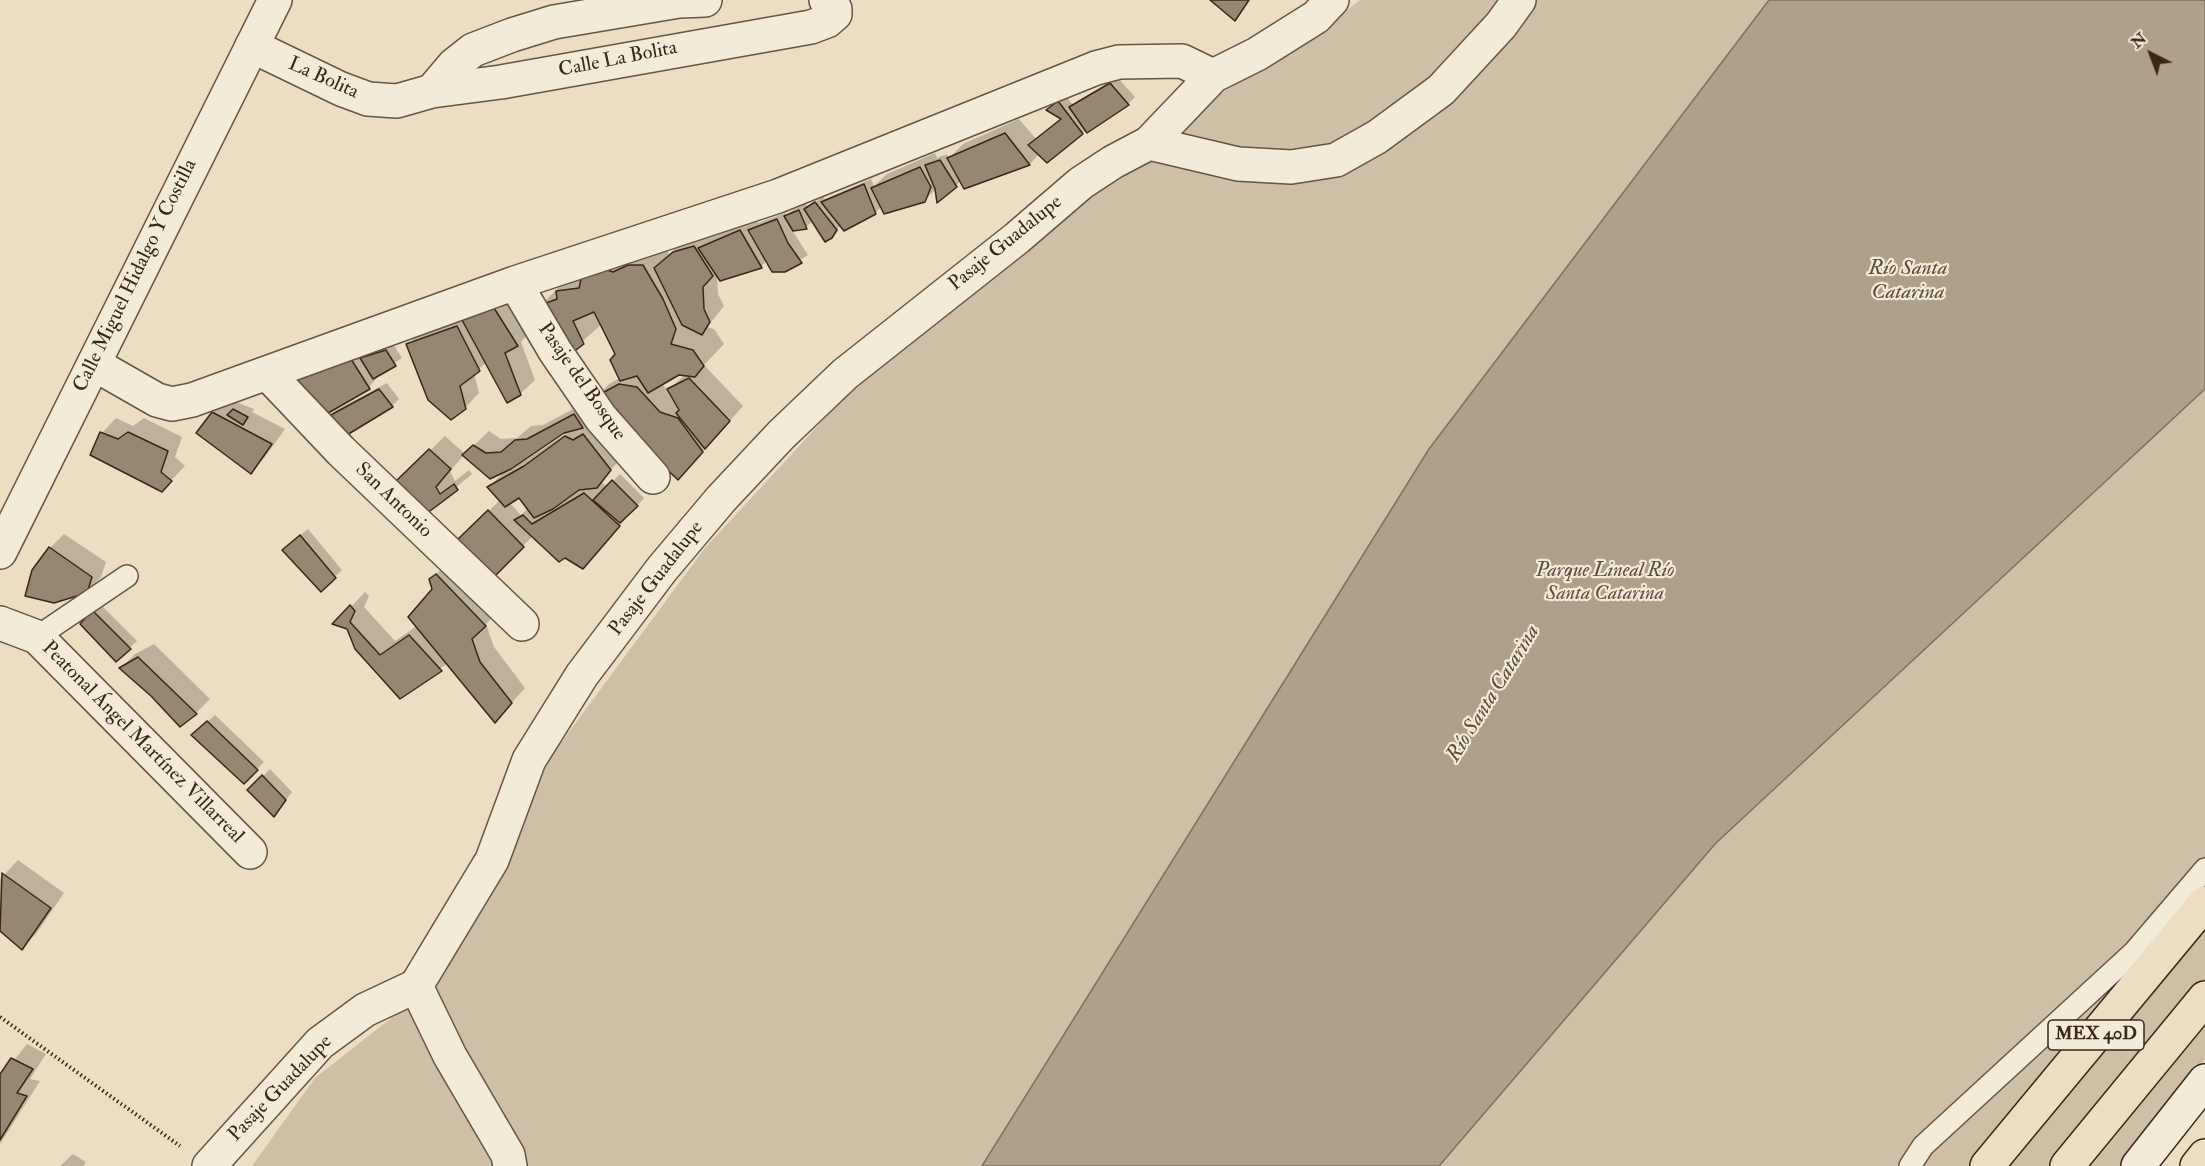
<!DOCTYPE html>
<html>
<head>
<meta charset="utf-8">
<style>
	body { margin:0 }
	#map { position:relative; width:2205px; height:1166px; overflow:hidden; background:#eddec3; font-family:"IM FELL Double Pica",serif }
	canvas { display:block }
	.north { position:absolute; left:2121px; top:24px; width:60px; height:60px; -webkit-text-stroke:4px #f3ead8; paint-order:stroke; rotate:318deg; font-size:16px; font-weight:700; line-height:24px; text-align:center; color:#3a2718 }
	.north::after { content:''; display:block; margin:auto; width:21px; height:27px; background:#3a2718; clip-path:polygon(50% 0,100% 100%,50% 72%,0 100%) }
</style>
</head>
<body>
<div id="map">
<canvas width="2205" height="1166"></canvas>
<div class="north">N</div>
</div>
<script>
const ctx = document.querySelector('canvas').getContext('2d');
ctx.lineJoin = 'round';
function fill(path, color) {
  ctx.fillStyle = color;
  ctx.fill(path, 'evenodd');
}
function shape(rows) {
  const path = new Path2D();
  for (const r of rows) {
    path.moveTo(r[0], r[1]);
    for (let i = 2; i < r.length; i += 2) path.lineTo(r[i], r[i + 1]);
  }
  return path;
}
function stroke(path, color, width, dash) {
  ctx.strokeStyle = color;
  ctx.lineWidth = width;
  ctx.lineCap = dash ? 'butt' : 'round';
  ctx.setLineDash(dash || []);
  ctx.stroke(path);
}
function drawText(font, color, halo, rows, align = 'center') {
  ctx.font = font + ' "IM FELL Double Pica",serif';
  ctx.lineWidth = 4.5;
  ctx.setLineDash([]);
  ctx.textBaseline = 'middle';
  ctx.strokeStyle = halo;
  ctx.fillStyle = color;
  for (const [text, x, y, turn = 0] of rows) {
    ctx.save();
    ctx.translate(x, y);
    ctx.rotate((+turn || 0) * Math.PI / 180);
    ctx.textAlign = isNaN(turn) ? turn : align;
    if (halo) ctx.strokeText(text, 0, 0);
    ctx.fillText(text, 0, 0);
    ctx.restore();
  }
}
fill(shape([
	[1360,0,2205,0,2205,1059,2120,1166,252,1166,315,1078,436,983,494,891,549,759,705,548,849,392,1172,126,1231,87,1297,49]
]), '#cfbfa6');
const water = shape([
	[1769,0,2205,0,2205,389,1716,843,1439,1166,982,1166,1429,449,1769,0]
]);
fill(water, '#b0a089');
stroke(water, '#81705c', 1.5);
fill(shape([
	[1117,77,1135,97,1128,104,1082,133,1039,154,1030,164,965,187,961,180,956,186,937,188,924,201,882,206,875,213,841,225,831,237,813,221,806,227,792,230,808,255,784,270,767,260,761,267,717,274,718,294,724,306,707,327,714,329,724,344,704,365,743,406,692,464,595,398,609,384,620,378,617,354,602,324,568,354,540,306,561,285,664,244,669,254,689,238,709,233,711,236,755,217,758,223,785,213,786,216,793,210,806,204,808,208,823,196,825,199,871,179,874,186,887,174,935,153,937,158,947,154,949,158,963,144,1019,119,1036,139,1063,118,1049,109,1055,103,1066,96,1073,105],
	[679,374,685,374,668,391,662,384],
	[509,294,532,330,521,342,535,380,520,394,487,362,474,373,479,393,465,408,408,345,422,330],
	[501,304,502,307,480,315,480,312],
	[393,344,402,358,383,371,369,387,324,414,296,377],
	[387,383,399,399,392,406,329,417,336,410],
	[228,399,254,409,252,412,285,429,265,457,251,472,213,413],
	[588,401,597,412,584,424,624,455,601,481,607,487,620,474,644,498,583,567,533,536,493,576,458,541,501,499,489,487,506,470,464,455,450,471,455,481,469,470,472,474,426,512,399,481,445,436,465,454,489,431,501,439,517,438,531,426,543,425],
	[563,432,565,434,526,460,525,458],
	[520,496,528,508,521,515,509,502],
	[116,418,133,426,144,418,182,437,175,457,185,466,162,490,102,433],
	[308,529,342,570,321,590,291,543],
	[64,534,106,562,101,577,86,592,50,548],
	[445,565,499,611,486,624,494,647,525,688,495,721,448,663,400,697,348,628,335,624,365,592,369,596,364,607,395,641,417,626,434,590,431,580],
	[100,604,137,641,116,660,82,624],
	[154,644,210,699,196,713,152,695,121,668,135,654],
	[215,715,264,762,244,782,200,728],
	[270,769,292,792,274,815,249,790],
	[18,860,64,893,36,934,21,948,0,929,0,879],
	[27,1044,46,1054,30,1079,40,1081,0,1144,0,1078],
	[73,1154,86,1162,84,1166,60,1166]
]), '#0003');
const building = shape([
	[1210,0,1249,0,1235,21,1210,0],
	[1110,83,1129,105,1087,133,1069,107,1110,83],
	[1058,101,1083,134,1047,163,1028,145,1061,119,1046,110,1058,101],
	[1005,133,1030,165,964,189,947,158,1005,133],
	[940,160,957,187,937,203,935,189,925,165,940,160],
	[920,167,931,187,925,202,884,214,871,188,920,167],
	[864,184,876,214,844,231,821,202,864,184],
	[815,202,837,230,832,238,825,242,804,209,815,202],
	[799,210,807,229,793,231,784,216,799,210],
	[777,219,788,243,802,263,785,272,772,272,748,230,777,219],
	[740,230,762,268,720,281,698,248,740,230],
	[694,246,713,276,703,287,704,309,710,322,702,335,682,325,654,268,673,252,694,246],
	[628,265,643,265,663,299,676,329,671,344,693,350,704,366,695,377,679,375,648,393,637,376,620,381,610,360,615,354,594,312,573,321,584,344,568,356,538,306,557,299,556,291,579,288,581,279,605,269,613,272,628,265],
	[494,308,518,346,505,353,521,395,507,403,462,320,494,308],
	[457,326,480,371,460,386,466,409,451,420,428,400,406,344,457,326],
	[386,350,396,366,373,379,360,358,386,350],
	[349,356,370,389,323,416,294,377,349,356],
	[689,378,730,421,705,449,676,413,679,410,667,389,689,378],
	[619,384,637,387,660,412,678,418,703,452,678,480,593,398,619,384],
	[379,389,393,407,342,438,327,417,379,389],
	[233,409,248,417,243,425,227,415,233,409],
	[212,412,272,444,251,474,196,433,212,412],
	[574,414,583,428,564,433,511,469,490,479,462,455,473,445,486,453,501,452,515,440,527,439,574,414],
	[100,432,118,439,128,432,168,451,161,472,172,481,162,492,90,455,100,432],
	[583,434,611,470,597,488,579,490,553,509,534,518,519,498,505,507,487,487,524,466,565,436,573,440,583,434],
	[429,449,451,469,436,487,440,494,454,484,458,490,426,514,396,481,429,449],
	[612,480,638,506,620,523,593,500,612,480],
	[584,493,620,526,583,569,565,558,559,562,514,520,523,515,532,524,584,493],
	[488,510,524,547,493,578,456,541,488,510],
	[300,535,336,578,321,592,282,550,300,535],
	[49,547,92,577,87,593,54,603,25,596,32,570,49,547],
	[436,574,486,626,472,639,480,662,512,703,495,723,408,617,432,589,429,579,436,574],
	[350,605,355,611,350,622,380,655,409,635,442,671,400,699,355,649,347,629,332,624,350,605],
	[92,610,131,649,116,662,80,624,92,610],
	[138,657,197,714,180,727,151,696,119,668,138,657],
	[207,721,258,770,244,784,191,735,207,721],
	[262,775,286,800,274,817,247,790,262,775],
	[2,873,51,908,22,950,0,931,2,873],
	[11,1058,33,1069,17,1093,27,1096,0,1140,0,1074,11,1058]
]);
fill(building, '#978671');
stroke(building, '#3a2718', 1.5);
const service = shape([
	[37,637,127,576],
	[1910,1166,1923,1146,2134,952,2205,869]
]);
const minor = shape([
	[252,46,341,89,368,99,397,101,432,91,501,82,811,27,827,21,835,14,835,9,826,0],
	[432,91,454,65,473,50,512,35,554,22,679,1,705,0],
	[1149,143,1238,164,1291,167,1336,160,1377,137,1441,90,1501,25,1519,0],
	[515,283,555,351,601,418,653,477],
	[94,364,157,400,172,404,192,400,515,283,778,196,1096,68,1119,62,1182,61,1213,76],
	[268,374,341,451,522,624],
	[0,623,37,637,250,852],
	[416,986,450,1056,508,1155,510,1166],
	[209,1166,320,1043,365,1010,416,986,492,860,529,760,582,675,662,569,721,499,781,435,845,374,1017,238,1081,183,1113,162,1149,143,1213,76,1257,54,1316,17,1332,0]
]);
const tertiary = shape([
	[0,552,275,0]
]);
const secondary = shape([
	[2138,1166,2205,1081]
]);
const primary = shape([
	[2197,1166,2205,1156]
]);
const motorway = shape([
	[1987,1166,2205,903],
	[2067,1166,2205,998]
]);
stroke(service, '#675543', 24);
stroke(minor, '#675543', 36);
stroke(tertiary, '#675543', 36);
stroke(secondary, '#3a2718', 36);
stroke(primary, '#3a2718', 36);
stroke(motorway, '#3a2718', 36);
stroke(shape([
	[0,1017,180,1146]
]), '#3a2718', 4, [1.5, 3]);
stroke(service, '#f3ead8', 21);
stroke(minor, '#f3ead8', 33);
stroke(tertiary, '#f3ead8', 33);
stroke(secondary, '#f3ead8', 33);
stroke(primary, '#eddec3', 33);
stroke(motorway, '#eddec3', 33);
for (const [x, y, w] of [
	[2096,1035,96]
]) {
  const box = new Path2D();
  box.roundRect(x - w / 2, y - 15, w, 30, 4.5);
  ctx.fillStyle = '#f3ead8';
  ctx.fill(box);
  stroke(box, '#3a2718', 1.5);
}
drawText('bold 18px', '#3a2718', null, [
	["MEX 40D",2096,1035]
]);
drawText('20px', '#3a2718', '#f3ead8', [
	["Calle La Bolita",618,60,-11],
	["La Bolita",323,79,24],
	["Pasaje Guadalupe",1006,244,-39],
	["Calle Miguel Hidalgo Y Costilla",136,276,-64],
	["Pasaje del Bosque",581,382,55],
	["San Antonio",393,501,44],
	["Pasaje Guadalupe",657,579,-52],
	["Peatonal Ángel Martínez Villarreal",142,743,45],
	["Pasaje Guadalupe",281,1089,-46]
]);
drawText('italic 20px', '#5f4d3c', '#f3ead8', [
	["Parque Lineal Río",1605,572],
	["Santa Catarina",1605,595]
]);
drawText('italic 21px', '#5d4b3a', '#f3ead8', [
	["Río Santa",1908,269],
	["Catarina",1908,293],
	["Río Santa Catarina",1494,694,-58]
]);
</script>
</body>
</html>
